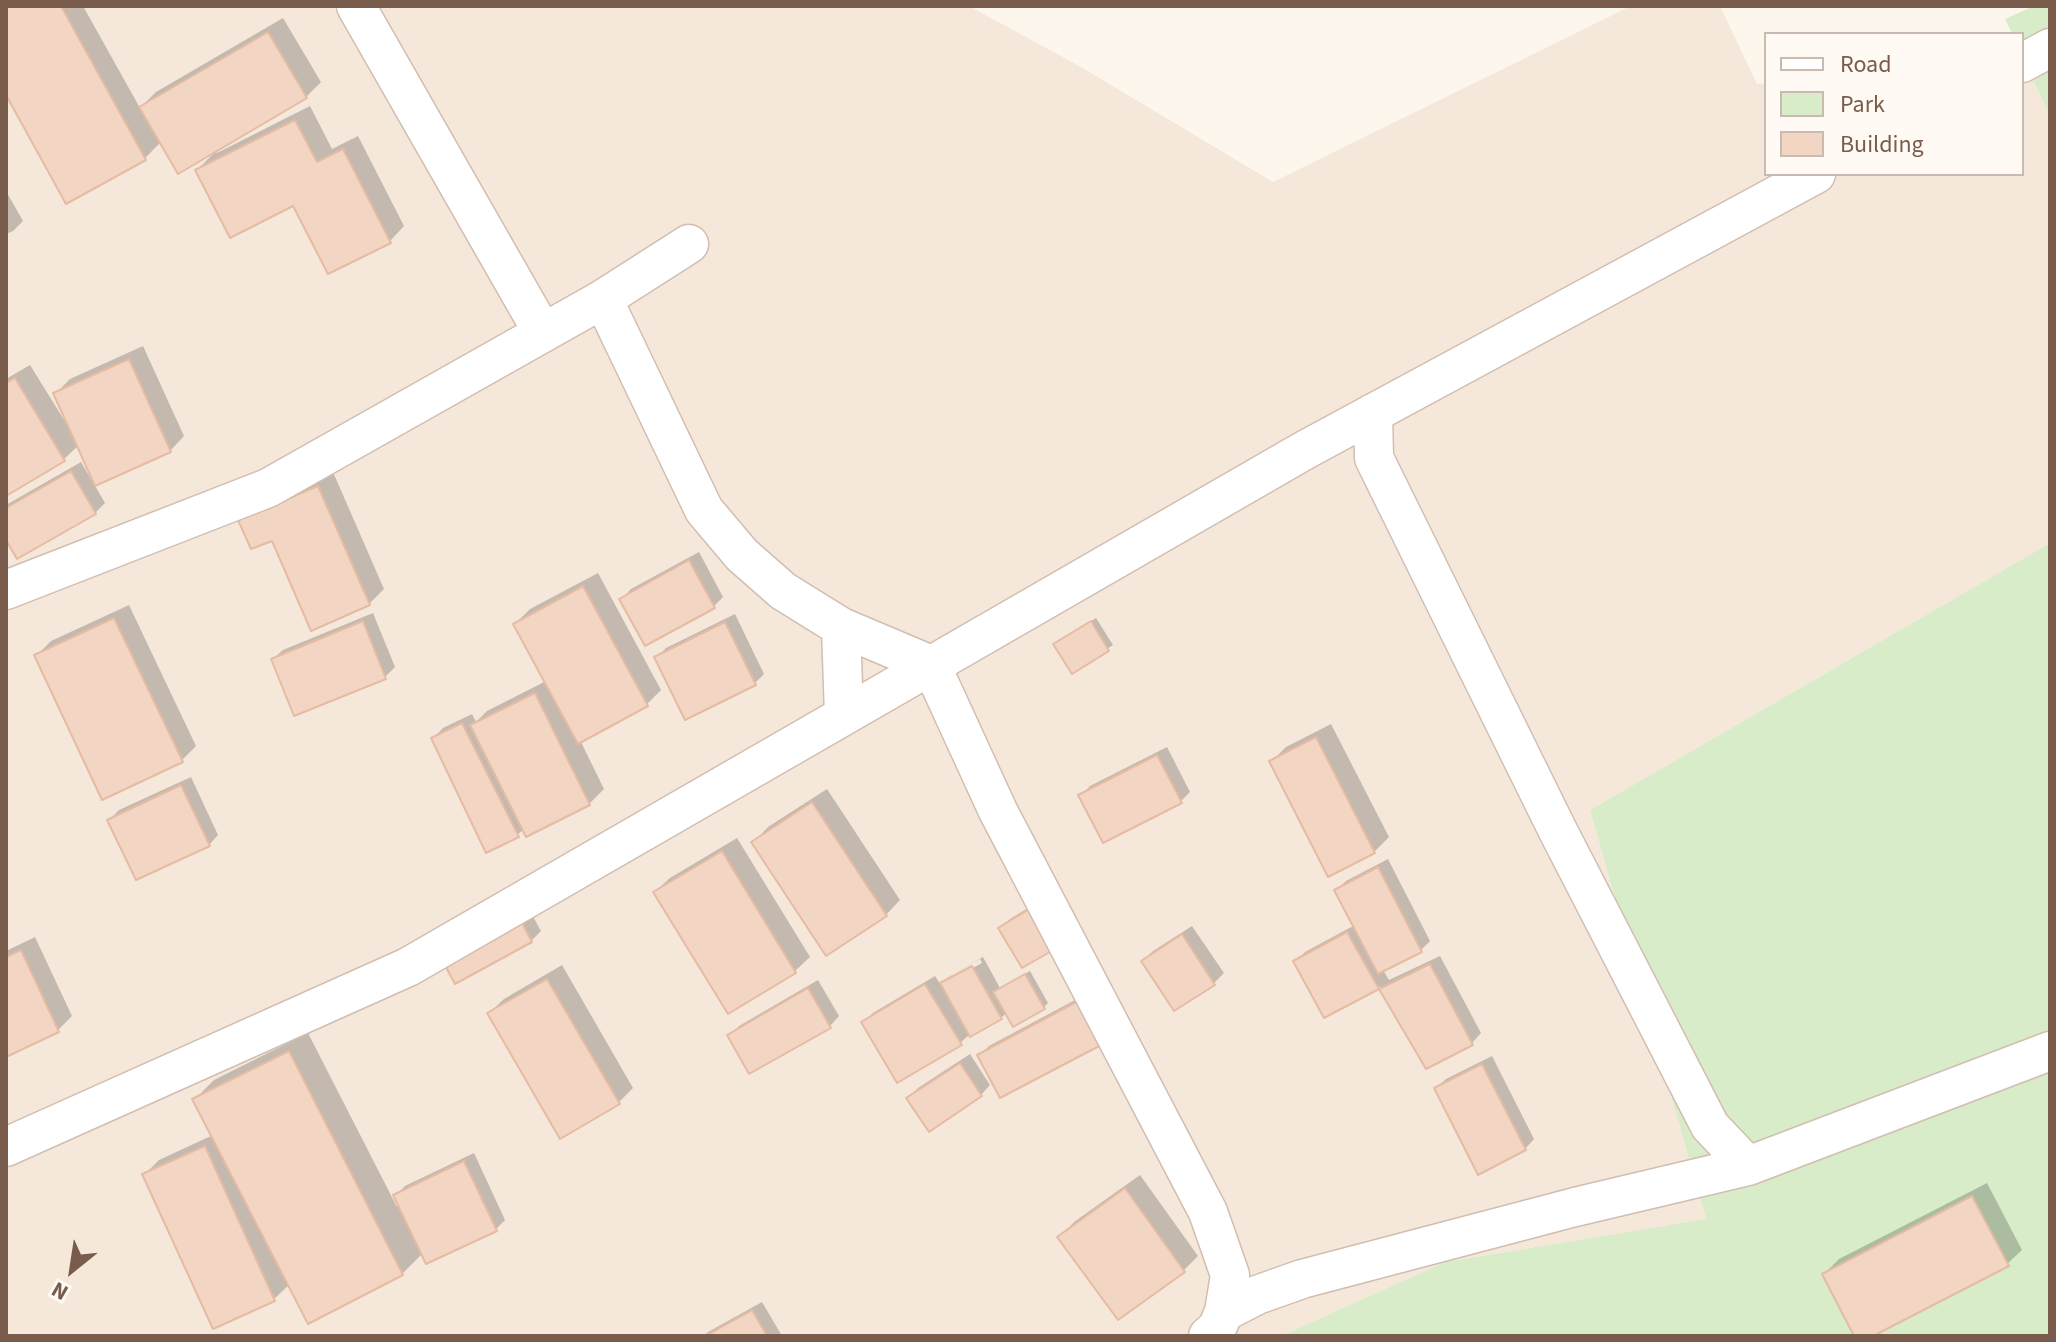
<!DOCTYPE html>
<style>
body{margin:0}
#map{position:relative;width:2056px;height:1342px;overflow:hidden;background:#fdf6ec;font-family:"Source Sans 3",sans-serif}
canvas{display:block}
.frame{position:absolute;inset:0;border:8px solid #7a5c4d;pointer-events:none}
.legend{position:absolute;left:1764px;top:32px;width:260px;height:144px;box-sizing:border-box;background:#fffaf3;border:2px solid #cabbb1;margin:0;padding:10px 14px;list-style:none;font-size:24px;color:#7a5c4d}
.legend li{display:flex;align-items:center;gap:16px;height:40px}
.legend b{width:40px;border:2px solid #cabbb1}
.north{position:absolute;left:32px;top:1230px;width:80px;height:80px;-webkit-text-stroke:6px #fffaf3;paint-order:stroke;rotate:210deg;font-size:22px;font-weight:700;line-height:32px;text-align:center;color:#7a5c4d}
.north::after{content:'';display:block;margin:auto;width:28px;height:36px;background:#7a5c4d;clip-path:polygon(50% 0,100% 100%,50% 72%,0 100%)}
</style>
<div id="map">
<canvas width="2056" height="1342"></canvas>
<div class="frame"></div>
<ul class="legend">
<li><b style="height:10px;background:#fff"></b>Road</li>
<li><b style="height:22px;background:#d8ecc9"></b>Park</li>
<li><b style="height:22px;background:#f3d5c3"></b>Building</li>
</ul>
<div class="north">N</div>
</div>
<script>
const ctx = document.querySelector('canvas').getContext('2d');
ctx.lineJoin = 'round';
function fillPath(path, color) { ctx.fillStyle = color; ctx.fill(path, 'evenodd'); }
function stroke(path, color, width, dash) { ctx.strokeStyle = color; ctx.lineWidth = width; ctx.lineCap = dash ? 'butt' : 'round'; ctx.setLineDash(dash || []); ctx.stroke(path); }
fillPath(new Path2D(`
 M6 6H969L1081 67 1273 182 1631 6H1720L1757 84 1766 83V174H2022V56L2050 116V543L1590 810 1706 1219 1445 1262 1281 1336H6Z`), '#f5e8da');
fillPath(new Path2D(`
 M2034 6H2050V116L2022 56V34H2012L2005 19Z
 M2050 543V1336H1281L1445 1262 1706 1219 1590 810Z`), '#d8ecc9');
fillPath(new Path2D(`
 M6 6H83L140 108 156 92 283 18 321 82 306 97 216 150 217 153 310 106 332 149 358 136 404 226 390 241 294 204 197 170 216 151 161 142 145 158 6 91Z
 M6 191 23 221 13 231 6 234Z
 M143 346 184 436 170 451 94 484 105 503 95 513 6 536V505L81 462 91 479 93 477 79 445 64 459 6 494V379L30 365 66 423 68 422 55 394 70 379Z
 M333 472 384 589 369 604 273 538 241 521Z
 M699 552 723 597 713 607 622 599 631 589Z
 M598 573 661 690 647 704 580 740 604 789 589 804 524 829 517 835 433 738 443 728 472 714 476 722 487 711 546 681 515 624 530 609Z
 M129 605 196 746 182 760 36 656 51 641Z
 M373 613 395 667 385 677 295 714 273 659 283 650Z
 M735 614 764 674 755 683 656 658 666 648Z
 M1096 618 1113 645 1072 671 1056 644Z
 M1331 724 1389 837 1374 852 1272 761 1286 747Z
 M1167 747 1190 792 1181 801 1081 796 1090 786Z
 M191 777 218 835 209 845 109 820 119 810Z
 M827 789 900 900 886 915 754 842 768 827Z
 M737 838 810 957 795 971 728 1011 655 892 670 878Z
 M1388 859 1430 941 1421 950 1383 970 1389 980 1440 956 1481 1033 1472 1043 1427 1066 1379 986 1325 1016 1295 962 1305 952 1355 925 1337 890 1346 881Z
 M1041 900 1054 948 1000 928 1010 919Z
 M530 911 541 931 531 941 456 981Z
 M1192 926 1224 973 1214 983 1175 1008 1143 961 1153 951Z
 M35 937 72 1016 58 1030 6 1054V951Z
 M983 957 1000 988 1030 971 1048 1003 1044 1007 1007 1012 1001 1018 970 1034 960 1043 863 1023 873 1013 935 976 941 985 951 975V980L982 963 980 959 951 975Z
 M562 965 633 1088 619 1102 489 1013 504 999Z
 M818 980 839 1016 830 1026 729 1036 739 1026Z
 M1090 992 1111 1033 979 1056 989 1046Z
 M308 1033 397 1207 400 1205 396 1195 405 1186 474 1153 505 1220 496 1229 423 1253 402 1274 290 1284 274 1299 145 1174 159 1160 213 1135 195 1099 214 1080Z
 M970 1054 990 1085 981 1095 908 1098 918 1088Z
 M1492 1056 1534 1139 1525 1149 1436 1088 1446 1079Z
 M1140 1175 1198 1256 1184 1270 1119 1318 1060 1237 1074 1222Z
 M1987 1183 2022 1250 2007 1264 1868 1336H1856L1824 1274 1839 1259Z
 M762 1302 782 1336H704L708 1332Z`), '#0003');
const building = new Path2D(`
 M6 6H61L146 160 66 204 6 95Z
 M268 32 307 98 178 174 139 107Z
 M295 120 317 162 343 149 391 243 328 274 293 206 230 238 195 170Z
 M129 359 171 452 95 486 53 393Z
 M15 378 65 461 6 496V383Z
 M71 471 96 514 17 559 6 540V508Z
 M318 486 370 605 311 631 272 541 251 549 238 520Z
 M689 560 715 608 645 646 619 599Z
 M583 586 648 706 578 744 513 624Z
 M114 618 183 762 102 800 34 655Z
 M363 621 386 679 294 716 271 659Z
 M1091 621 1109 651 1072 674 1053 644Z
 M725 622 756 685 685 720 654 657Z
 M535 693 590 805 526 837 470 725Z
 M462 723 519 837 486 853 431 738Z
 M1316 737 1375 853 1328 877 1269 761Z
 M1157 755 1182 803 1103 843 1078 795Z
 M181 785 210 846 136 880 107 820Z
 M812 802 887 916 826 956 751 842Z
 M722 851 796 973 728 1014 653 892Z
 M1378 867 1422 952 1378 974 1334 890Z
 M1031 908 1055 949 1022 968 998 928Z
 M520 919 532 942 455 984 442 960Z
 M1347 932 1379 989 1324 1018 1293 961Z
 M1182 934 1215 985 1174 1011 1141 961Z
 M21 950 59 1032 6 1057V957Z
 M1430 964 1473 1045 1426 1069 1379 989Z
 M972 966 1002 1019 970 1037 940 983Z
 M1025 974 1045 1009 1013 1027 993 992Z
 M547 979 620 1104 560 1139 487 1013Z
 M925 984 962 1045 897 1083 861 1022Z
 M808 988 831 1028 749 1074 727 1035Z
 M1080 1000 1103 1044 1000 1098 977 1055Z
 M289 1051 403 1275 308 1324 192 1099Z
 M960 1063 982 1096 929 1132 906 1098Z
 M1482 1064 1526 1150 1478 1175 1434 1088Z
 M205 1146 275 1301 213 1329 142 1174Z
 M464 1161 497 1231 426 1264 393 1195Z
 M1125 1188 1185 1272 1118 1320 1057 1237Z
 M1972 1196 2009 1266 1873 1336H1854L1822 1274Z
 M752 1310 767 1336H705Z`);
fillPath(building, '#f3d5c3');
stroke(building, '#e6bba3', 2);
const street = new Path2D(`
 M356 6 543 333
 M2022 63 2050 48
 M603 299 704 510 742 555 783 591 841 627
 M1373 413 1374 458 1558 831 1710 1126 1748 1166
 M6 590 268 488 603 299 689 244
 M844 715 841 627 931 665 998 811 1208 1212 1230 1275 1224 1312 1217 1328 1208 1336
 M6 1147 408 967 1305 450 1816 174
 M1224 1312 1257 1295 1302 1279 1575 1207 1748 1166 2050 1051`);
stroke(street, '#d1beb0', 41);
stroke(street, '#fff', 38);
</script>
